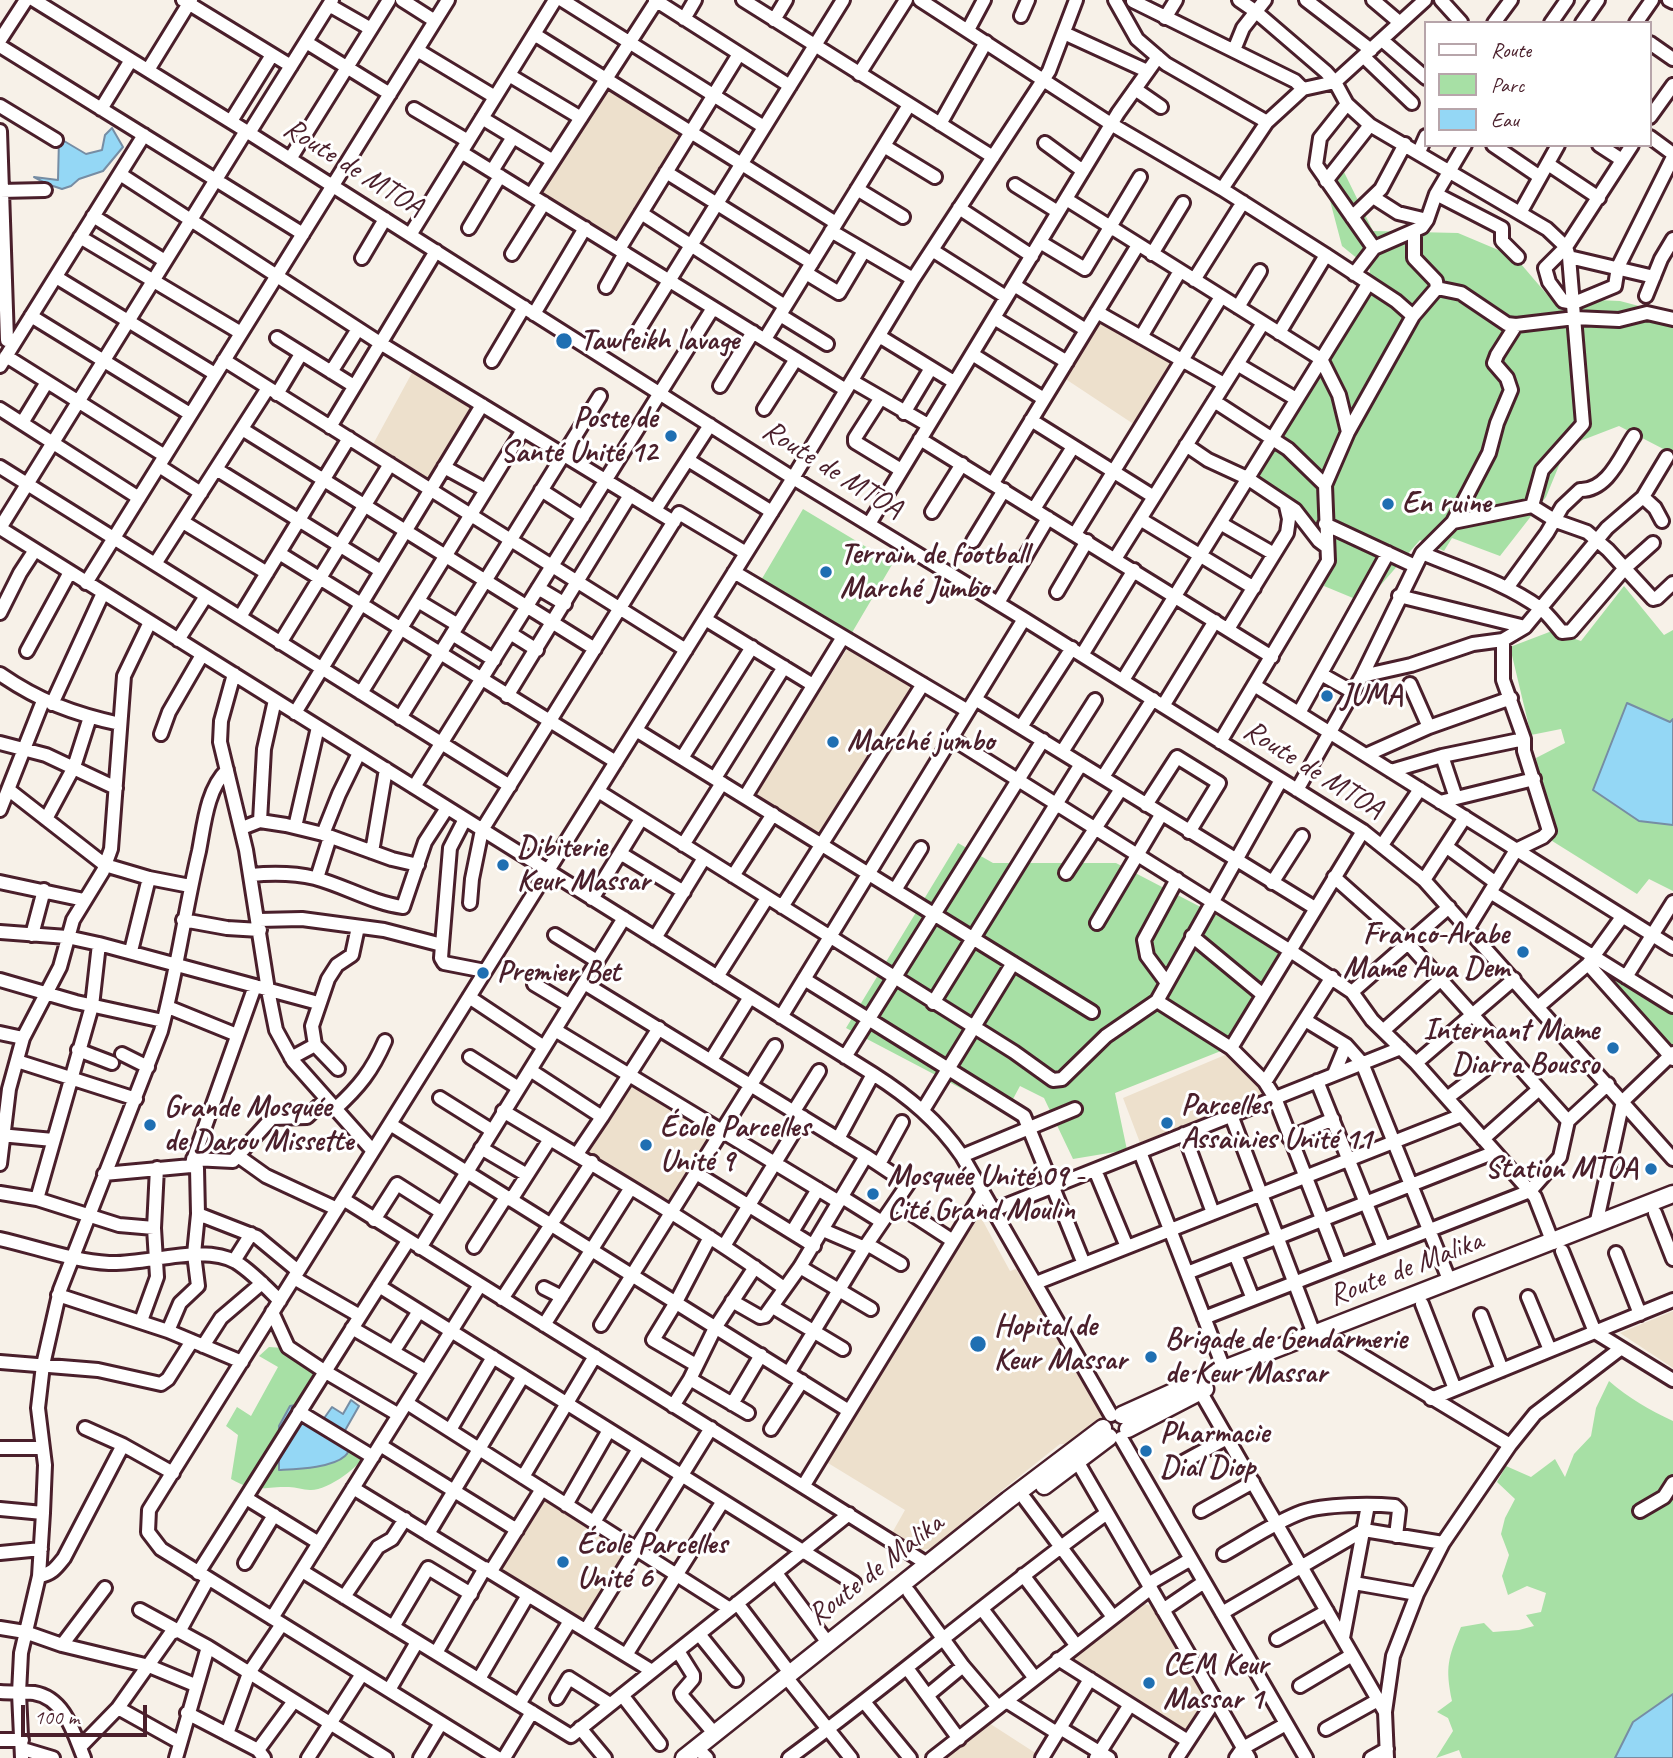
<!DOCTYPE html>
<meta charset="utf-8">
<style>
body{margin:0}
#map{position:relative;width:1673px;height:1758px;overflow:hidden;background:#f7f1e8;font-family:Caveat,sans-serif}
canvas{display:block}
.legend{position:absolute;left:1424px;top:21px;width:228px;height:126px;box-sizing:border-box;background:#fff;border:2px solid #b7a5aa;margin:0;padding:9px 12px;list-style:none;font-size:21px;color:#4a1f2b}
.legend li{display:flex;align-items:center;gap:14px;height:35px}
.legend b{width:35px;border:2px solid #b7a5aa}
.scale{position:absolute;left:21px;top:1705px;width:126px;height:32px;box-sizing:border-box;border:4px solid #4a1f2b;border-top:0;padding-left:9px;font-size:21px;line-height:24px;white-space:nowrap;color:#4a1f2b;-webkit-text-stroke:5px #fff;paint-order:stroke}
</style>
<div id="map">
<canvas width="1673" height="1758"></canvas>
<ul class="legend">
<li><b style="height:9px;background:#fff"></b>Route</li>
<li><b style="height:19px;background:#a7e0a5"></b>Parc</li>
<li><b style="height:19px;background:#94d7f5"></b>Eau</li>
</ul>
<div class="scale">100 m</div>
</div>
<script>
const ctx = document.querySelector('canvas').getContext('2d');
ctx.lineJoin = 'round';
function fillPath(path, color) { ctx.fillStyle = color; ctx.fill(path, 'evenodd'); }
function stroke(path, color, width, dash) { ctx.strokeStyle = color; ctx.lineWidth = width; ctx.lineCap = dash ? 'butt' : 'round'; ctx.setLineDash(dash || []); ctx.stroke(path); }
function label(font, color, halo, rows, align = 'center') {
  ctx.font = font + ' Caveat,sans-serif'; ctx.lineWidth = 6; ctx.setLineDash([]); ctx.textBaseline = 'middle'; ctx.strokeStyle = halo; ctx.fillStyle = color; for (const [text, x, y, turn = 0] of rows) {
    ctx.save(); ctx.translate(x, y); ctx.rotate((+turn || 0) * Math.PI / 180); ctx.textAlign = isNaN(turn) ? turn : align; if (halo) ctx.strokeText(text, 0, 0); ctx.fillText(text, 0, 0); ctx.restore();
  }
}
fillPath(new Path2D(`
 M605 86 683 136 617 244 539 195Z
 M1101 317 1175 361 1135 425 1064 378Z
 M413 371 471 407V417L431 485 371 448Z
 M849 646 913 688 818 836 754 795Z
 M1232 1052 1272 1095 1142 1148 1123 1098Z
 M624 1080 713 1135 667 1210 578 1155Z
 M978 1212 1010 1271 1016 1269 1102 1416 1073 1444H1060L975 1512 972 1524 942 1546 922 1550 892 1533 905 1510 823 1460Z
 M1673 1311V1368L1620 1333Z
 M542 1498 628 1551 584 1626 497 1573Z
 M1145 1604 1155 1607 1210 1704 1187 1738 1067 1663Z
 M989 1723 1037 1754 1035 1758H941Z`), '#ede0cc');
fillPath(new Path2D(`
 M1344 172 1373 231 1458 233 1515 257 1550 298 1620 301 1673 315V454L1619 426 1567 446 1546 497 1500 556 1452 538 1444 551 1420 540 1365 603 1324 586 1333 557 1304 509 1254 484 1367 301 1370 269 1342 246 1324 178Z
 M803 509 893 563 850 636 760 582Z
 M1624 586 1664 635 1673 630V891L1649 879 1637 894 1549 839 1536 758 1565 743 1561 729 1531 735 1510 647 1552 631 1581 641Z
 M958 843 993 863H1116L1289 953 1241 1043 1115 1093 1127 1150 1073 1159 1044 1098 1020 1086 1006 1112 846 1028Z
 M1604 965 1673 1008V1048L1670 1052 1598 971Z
 M269 1347 284 1348 326 1377 303 1412 320 1424 332 1407 343 1414 351 1400 359 1406 343 1435 367 1451C362 1466 327 1491 310 1490 303 1490 296 1487 289 1487 262 1486 257 1494 231 1479L238 1435 226 1426 237 1407 251 1416 278 1367 259 1356Z
 M1609 1381C1629 1398 1649 1410 1673 1421V1758H1462L1459 1750 1436 1758 1453 1731 1448 1718 1437 1712 1452 1701C1445 1667 1448 1658 1461 1627L1484 1623 1493 1632 1519 1630 1534 1626 1526 1615 1541 1612 1546 1593 1527 1586 1508 1595 1502 1576 1509 1555 1501 1534 1505 1518 1515 1499 1497 1482 1506 1466 1531 1477 1555 1459 1565 1477 1574 1454 1591 1436 1596 1408Z`), '#a7e0a5');
const water = new Path2D(`
 M112 128 123 147 103 171 79 179 71 186 62 189 47 184 34 177 58 180 59 138 86 154 102 150 105 135Z
 M1627 703 1670 722 1673 719V825L1639 821 1593 790Z
 M351 1400 359 1406 343 1434 349 1439C349 1445 350 1452 345 1456 332 1468 296 1469 279 1470V1426L290 1406 296 1405 320 1424 332 1407 343 1414Z
 M1673 1694V1758H1615L1633 1722Z`);
fillPath(water, '#94d7f5');
stroke(water, '#768da4', 2);
const minor = new Path2D(`
 M34 0 246 131 793 478 1024 619 1363 831 1424 880 1673 1159
 M183 0 291 66
 M402 0 435 21
 M562 0 764 127
 M655 0 790 86
 M743 0 993 157
 M920 0 1111 124 1222 189 1326 255 1396 301 1413 316
 M1115 0 1137 39 1166 64 1267 122
 M1239 0 1255 11 1326 72 1335 82 1347 104 1370 125 1547 229 1566 247 1569 257 1583 424 1542 470 1532 506
 M1306 0 1371 50
 M1373 0 1399 22
 M1441 0 1461 22
 M1669 0 1673 2
 M1133 1 1295 81 1303 89
 M329 5 371 29
 M1021 16 1028 0
 M1165 18 1176 0
 M684 19 695 0
 M774 20 786 0
 M1494 23 1511 0
 M1551 23 1567 0
 M1582 23 1598 0
 M1636 23 1652 0
 M968 30 984 0
 M1064 33 1147 71
 M534 34 836 223
 M0 40 26 0
 M1382 40 1426 78
 M306 42 390 94
 M1650 43 1673 59
 M0 46 303 234
 M417 50 495 97
 M1234 50 1243 28 1265 0
 M1364 57 1412 103
 M148 70 191 0
 M859 74 906 0
 M509 75 581 118
 M1135 89 1161 107
 M1347 104 1320 138 1316 165 1374 248
 M0 106 56 140
 M101 109 131 60
 M414 109 468 141
 M1650 117 1673 85
 M482 118 553 161
 M231 121 272 55
 M940 124 986 42
 M0 131 7 340
 M249 133 332 0
 M1650 137 1673 154
 M1045 143 1083 171
 M1493 145 1540 177
 M1599 145 1622 160
 M1632 145 1566 247 1545 268 1549 282 1563 301 1574 303 1615 286 1618 267 1673 157
 M884 146 935 177
 M461 152 846 390
 M1419 152 1426 136
 M290 159 389 0
 M1548 164 1599 198
 M492 171 513 137
 M666 172 812 263
 M120 174 380 343 674 522
 M1326 181 1370 125
 M1015 185 1058 212
 M857 189 903 217
 M1222 189 1267 122 1303 89 1335 82 1425 0
 M0 191 45 190
 M1436 194 1502 228V241L1518 257
 M531 195 657 0
 M1373 197 1398 213 1427 220
 M1066 199 1321 359 1339 395 1348 432
 M959 208 1032 256
 M641 213 785 306
 M1520 213 1558 145
 M93 216 165 261
 M1352 217 1381 189 1405 144
 M469 228 500 176
 M831 231 913 279
 M410 235 555 0
 M80 237 241 333
 M1040 242 1085 269 1140 177
 M619 249 739 54
 M932 250 1006 297
 M512 254 544 203
 M1152 254 1183 203
 M1569 257 1654 277
 M362 258 385 219
 M806 273 839 293 864 251
 M1354 274 1374 248 1422 227 1427 220 1436 194 1465 145
 M56 277 215 374
 M1194 280 1243 202
 M1014 285 1086 330
 M606 287 625 253
 M1437 288 1461 293 1507 324 1516 325 1575 318 1619 320 1647 313 1673 319
 M1646 296 1661 259 1673 239
 M1238 307 1260 271
 M1097 312 1224 384
 M534 314 585 228
 M780 315 827 344
 M31 316 190 414
 M994 318 1067 362
 M638 331 843 0
 M1279 333 1326 255
 M879 336 954 382
 M1141 337 1180 271
 M277 338 354 386
 M765 339 909 105
 M972 354 1044 399
 M6 356 165 456
 M224 360 686 650
 M492 361 524 307
 M1237 364 1296 399
 M0 366 144 135
 M331 372 358 329
 M852 381 928 425
 M720 386 753 332
 M277 394 301 354
 M880 399 855 438V442L901 470
 M1214 401 1288 449 1325 485
 M0 409 139 498
 M764 409 796 359
 M904 413 931 368
 M1031 420 1154 497
 M22 423 47 382
 M330 427 436 251
 M242 429 595 649
 M920 439 1272 657
 M1186 445 1208 460 1247 478 1295 510 1319 541 1327 547
 M688 460 772 512
 M159 466 201 493
 M0 467 510 786
 M444 467 486 490
 M216 469 381 571
 M993 483 1138 245
 M541 490 583 517
 M1643 497 1655 508 1662 521
 M1034 509 1073 447
 M655 510 710 425
 M932 512 962 464
 M1140 519 1254 588
 M183 522 267 573
 M1453 522 1489 453 1497 423 1511 390 1507 378 1494 363 1497 355 1516 325
 M1220 523 1274 554
 M869 524 1118 113 1158 57
 M1325 524 1415 566
 M0 528 873 1074C909 1097 938 1121 962 1156L1111 1415
 M0 528 246 131
 M1075 534 1221 297
 M973 541 1004 490
 M279 553 616 762
 M1422 553C1462 570 1504 582 1540 608 1548 614 1555 624 1562 632L1571 631 1625 568 1653 543
 M1115 559 1263 323
 M155 564 268 388
 M734 572 968 711
 M86 583 448 0
 M538 588 565 604
 M1507 588 1547 533 1562 507 1580 490C1608 491 1621 455 1634 436
 M1057 592 1087 541
 M1399 596 1525 627
 M418 601 458 625
 M998 603 1048 518
 M0 613 20 573 35 550
 M240 617 349 438
 M705 619 813 685
 M1228 629 1287 533 1289 519 1286 506
 M510 633 537 650
 M452 634 494 660
 M178 640 206 596
 M280 643 390 464
 M27 651 70 572
 M1082 655 1134 570
 M0 674C39 701 74 714 120 724
 M234 674 221 721 220 742 246 850 268 990 276 1030 293 1061 373 1151
 M1321 674 1353 692
 M1362 676 1411 665 1473 644 1503 640 1525 627 1607 528 1643 497 1667 457
 M1123 680 1368 284
 M1410 684 1429 727
 M1254 685 1673 948
 M361 693 523 430
 M507 696 630 495
 M975 699 1315 908
 M52 704 103 593
 M1163 706 1215 621
 M295 713 482 405
 M1299 713 1388 553
 M400 718 600 396
 M1021 727 1072 648
 M636 730 1092 1012
 M161 734 169 712 202 655
 M951 738 1289 950 1352 992 1372 1020 1416 1063 1535 1197 1553 1243
 M1220 742 1328 561 1325 485 1348 432 1390 357 1413 316 1437 288 1436 281 1414 258V231
 M0 743 46 755 116 788
 M1062 752 1095 700
 M1366 755 1429 727 1511 698
 M1442 756 1456 798
 M682 758 752 647
 M1391 771 1442 756 1524 739
 M1103 777 1153 699
 M715 778 784 667
 M414 787 713 308
 M9 790 105 865 149 878 190 886
 M1297 790 1362 676 1422 553 1453 522 1532 506 1556 521 1587 532 1608 550 1653 599 1657 598 1673 583
 M598 791 1014 1052 1053 1080 1062 1079 1106 1036 1157 1001
 M745 797 843 637
 M1440 802 1534 779
 M1146 805 1177 757 1219 783 1189 832
 M0 810 43 701
 M46 819 74 767 90 717
 M260 821 264 749 275 700
 M295 827 318 727
 M242 828 260 821 286 825 323 834 392 859 418 865
 M323 834 339 794 359 753
 M683 845 722 783
 M1382 845 1420 789
 M1447 847 1496 883
 M372 852 386 769
 M620 853 684 892
 M1066 873 1121 789
 M251 875C273 873 294 873 315 878 345 886 372 903 403 907L425 842 447 808
 M733 876 773 814
 M1334 877 1407 942 1568 1121
 M317 878 330 837
 M1424 880 1465 817
 M0 882 84 900
 M1272 883 1302 836
 M895 890 921 848
 M1490 892 1673 1006
 M592 899 641 819
 M470 903 472 879 482 830 679 513 746 553
 M782 907 923 684
 M183 920 227 928 260 930
 M259 920 302 919 384 930 442 945 441 958 444 963 485 971
 M1097 923 1161 815
 M1468 928 1516 850 1543 837 1549 831 1524 751V739L1503 680V640
 M0 932 67 937 99 944 318 1003
 M32 935 44 890
 M555 935 597 961
 M1192 936 1262 994
 M655 938 704 858
 M442 945 450 848 465 819
 M131 951 149 878
 M1588 964 1673 1059
 M717 977 767 898
 M1332 977 1265 1082 1275 1098 1340 1265
 M1626 977 1673 902
 M804 979 1024 1116 1084 1264
 M0 980 76 1002 163 1021
 M584 983 866 1156 908 1184 867 1244 789 1372
 M1167 983 1147 956 1144 940 1177 879
 M534 984 569 1005
 M1352 992 1449 907
 M469 997 544 1047
 M933 1003 1081 764
 M1539 1006 1588 964 1622 917
 M168 1007 237 1035
 M781 1017 1024 619
 M1305 1020 1346 1045 1362 1063 1450 1282
 M555 1030 839 1202
 M1384 1030 1440 980
 M0 1033 23 1038
 M1231 1048 1363 831
 M78 1050 112 1063
 M122 1054 148 1067
 M470 1057 517 1087
 M845 1057 1043 740
 M291 1058 315 1045
 M711 1060 750 997
 M17 1061 136 1099
 M1416 1063 1514 979
 M338 1069 315 1045 312 1026 328 979 337 965 352 955 358 927
 M530 1070 602 1117 577 1154
 M1334 1074 1346 1045
 M1317 1081 1384 1248
 M1265 1082 1231 1048 1157 1001 1281 780
 M440 1098 491 1130
 M1447 1098 1484 1070
 M335 1109C359 1087 372 1071 385 1041
 M923 1110 1013 963
 M503 1111C598 1168 694 1223 784 1288
 M794 1111 819 1071
 M1231 1115 1314 1334
 M602 1117 659 1028
 M390 1124 849 1411
 M1184 1134 1213 1213
 M0 1135 53 1140
 M1289 1138 1333 1119
 M838 1139 873 1074
 M1483 1139 1539 1089
 M481 1148 527 1175
 M1140 1152 1224 1369
 M238 1156 266 1176 337 1209
 M962 1156 1075 1109
 M193 1159 233 1161 272 1118 307 1117 325 1100
 M0 1164 9 1089 23 1038 60 967 73 920 103 871 111 849 124 676 150 622
 M879 1164 902 1122
 M191 1166 255 986
 M1095 1170 1127 1247
 M696 1173 814 1246
 M104 1174 191 1166 197 1168 198 1214 194 1254 198 1286 180 1303 168 1331
 M0 1193 37 1199 119 1225 154 1228
 M842 1197 882 1222
 M37 1199 92 1006 99 944
 M343 1199 929 1565
 M511 1200 550 1139
 M895 1203 953 1241
 M994 1210 1401 1048
 M1655 1213 1673 1259
 M198 1214 257 1237 298 1271
 M374 1220 397 1184 441 1212
 M1596 1225 1623 1101 1673 1053
 M823 1230 865 1248
 M792 1232 818 1189
 M0 1239C36 1247 73 1261 109 1263 146 1265 203 1243 236 1262 252 1272 266 1287 280 1301
 M867 1244 901 1264
 M724 1246 803 1117
 M474 1247 506 1197
 M420 1248 624 918
 M1562 1251 1595 1332 1673 1380
 M1616 1253 1640 1314
 M1235 1254 1253 1299
 M234 1261 251 1234
 M800 1267 871 1309
 M1187 1273 1495 1152
 M294 1278 360 1316
 M1036 1283 1462 1115
 M379 1286 854 1583
 M544 1288 562 1297
 M58 1295 168 1331 242 1362
 M1528 1297 1550 1350
 M502 1299 592 1162
 M732 1301 760 1317 765 1316 800 1267 866 1156
 M1422 1304 1455 1389
 M773 1307 843 1349
 M272 1312 288 1347 324 1371 399 1415
 M1481 1315 1502 1370
 M1204 1318 1530 1191 1560 1157 1568 1121 1608 1084
 M141 1321 157 1277 154 1228 157 1168
 M544 1325 630 1189
 M601 1325 775 1046
 M352 1328 426 1371
 M1333 1338 1510 1445
 M203 1346 221 1318 262 1283
 M393 1352 419 1311
 M0 1362 98 1370 161 1384 168 1379 192 1341
 M696 1365 653 1340 675 1304 710 1237
 M690 1379 748 1413
 M1200 1391 1385 1712
 M1431 1399 1673 1300
 M407 1403 730 1609
 M732 1404 761 1355
 M673 1406 690 1379 715 1328 755 1267
 M299 1412 373 1457
 M85 1428 123 1445 173 1473
 M771 1429 802 1381
 M450 1430 493 1357
 M1121 1438 1306 1758
 M380 1445 517 1530
 M0 1448H42
 M1077 1461 1249 1758
 M1174 1467 1227 1438
 M523 1477 595 1356
 M804 1485 983 1192
 M353 1488 652 1671
 M246 1498 319 1543
 M1025 1499 1113 1617
 M566 1505 609 1430
 M0 1509 43 1513
 M1201 1511 1253 1482
 M1640 1511 1664 1497 1673 1483
 M594 1522 639 1449
 M428 1534 523 1376
 M0 1553 41 1549
 M1224 1554C1249 1540 1275 1522 1302 1512 1324 1504 1372 1504 1395 1506L1399 1510 1396 1536
 M245 1563 274 1515
 M302 1571 571 1736 849 1514
 M491 1571 542 1489
 M198 1573C269 1462 337 1351 408 1241
 M776 1573 828 1643
 M1023 1575 1076 1645
 M39 1576C52 1574 56 1568 64 1558L123 1445
 M1354 1583 1417 1594
 M1148 1584 1191 1559
 M909 1592 963 1666 998 1707
 M344 1597 378 1547 392 1539 405 1519
 M737 1603 790 1673
 M982 1609 1034 1677
 M140 1610 208 1647 386 1758
 M1163 1610 1204 1582
 M1222 1613 1364 1530 1443 1543
 M272 1618 480 1285
 M393 1627 428 1568 471 1594
 M0 1628 25 1632 62 1645 149 1666 195 1685
 M586 1630 711 1428
 M699 1634 736 1680
 M1343 1638 1368 1505
 M1277 1639 1327 1611
 M62 1645 105 1588
 M678 1651 693 1675V1679L681 1693 682 1696 714 1733
 M436 1653 485 1568
 M626 1655 723 1501
 M1058 1659 1188 1741
 M907 1668 959 1739
 M479 1679 528 1595
 M791 1683 851 1758
 M1300 1686 1352 1655
 M389 1690 417 1642
 M0 1692C11 1693 23 1692 34 1693 65 1698 74 1734 84 1758
 M622 1695 660 1744
 M928 1695 963 1666
 M557 1698 569 1678 610 1704
 M1006 1701 1057 1733
 M865 1703 910 1758
 M519 1704 570 1621
 M118 1708 179 1742
 M187 1713 258 1750 264 1758
 M580 1728 605 1758
 M1060 1728 1109 1758
 M1326 1729 1378 1700
 M227 1734 249 1673 282 1624
 M0 1740H22
 M80 1747 118 1708 171 1633 180 1630 208 1579
 M23 1749 53 1758
 M258 1750 294 1701
 M703 1754 707 1758
 M22 1758 19 1693 21 1653 39 1576 43 1513 45 1465 38 1408 43 1365 60 1290 161 1031C177 972 185 910 199 851 204 825 207 789 227 770
 M176 1758 208 1647
 M308 1758 362 1674
 M420 1758 441 1723
 M498 1758 161 1549 148 1532 149 1510 793 478 913 279 1049 71 1076 0
 M504 1758 532 1712
 M789 1758C897 1679 998 1591 1107 1513
 M933 1758 1151 1588
 M1042 1758 1090 1679
 M1096 1758 1129 1706
 M1177 1758 1215 1700
 M1236 1758 1243 1748 1286 1724
 M1371 1758 1387 1749
 M1387 1758 1385 1712 1393 1656 1417 1594 1443 1543 1510 1445 1535 1414 1620 1349`);
const major = new Path2D(`
 M1122 1415 1224 1369 1673 1194
 M1128 1429 1205 1389
 M1044 1486 1109 1437
 M684 1758 1008 1500 1103 1428`);
stroke(minor, '#4a1f2b', 18);
stroke(major, '#4a1f2b', 21);
stroke(minor, '#fff', 12);
stroke(major, '#fff', 16);
for (const [x, y, r, color] of [
 [564,341,9,"#1f6fb2"],
 [671,436,7,"#1f6fb2"],
 [1388,504,7,"#1f6fb2"],
 [826,572,7,"#1f6fb2"],
 [1327,696,7,"#1f6fb2"],
 [833,742,7,"#1f6fb2"],
 [503,865,7,"#1f6fb2"],
 [1523,952,7,"#1f6fb2"],
 [483,973,7,"#1f6fb2"],
 [1613,1048,7,"#1f6fb2"],
 [1167,1123,7,"#1f6fb2"],
 [150,1125,7,"#1f6fb2"],
 [646,1145,7,"#1f6fb2"],
 [1651,1169,7,"#1f6fb2"],
 [873,1194,7,"#1f6fb2"],
 [978,1344,9,"#1f6fb2"],
 [1151,1357,7,"#1f6fb2"],
 [1146,1451,7,"#1f6fb2"],
 [563,1562,7,"#1f6fb2"],
 [1149,1683,7,"#1f6fb2"]
]) { const dot = new Path2D(); dot.arc(x, y, r, 0, 2 * Math.PI); ctx.fillStyle = color; ctx.fill(dot); stroke(dot, '#fff', 2.5); }
label('30px', '#4a1f2b', '#fff', [
 ["Route de MTOA",353,168,32],
 ["Route de MTOA",832,470,32],
 ["Route de MTOA",1313,770,32],
 ["Route de Malika",1406,1269,-21],
 ["Route de Malika",876,1570,-38]
]);
label('bold 30px', '#4a1f2b', '#fff', [
 ["Tawfeikh lavage",580,341],
 ["Poste de",657,419,"right"],
 ["Santé Unité 12",657,453,"right"],
 ["En ruine",1402,504],
 ["Terrain de football",840,555],
 ["Marché Jumbo",840,589],
 ["JUMA",1341,696],
 ["Marché jumbo",847,742],
 ["Dibiterie",517,848],
 ["Keur Massar",517,882],
 ["Franco-Arabe",1509,935,"right"],
 ["Mame Awa Dem",1509,969,"right"],
 ["Premier Bet",497,973],
 ["Internant Mame",1599,1031,"right"],
 ["Diarra Bousso",1599,1065,"right"],
 ["Parcelles",1181,1106],
 ["Assainies Unité 11",1181,1140],
 ["Grande Mosquée",164,1108],
 ["de Darou Missette",164,1142],
 ["École Parcelles",660,1128],
 ["Unité 9",660,1162],
 ["Station MTOA",1637,1169,"right"],
 ["Mosquée Unité 09 -",887,1177],
 ["Cité Grand Moulin",887,1211],
 ["Hopital de",994,1327],
 ["Keur Massar",994,1361],
 ["Brigade de Gendarmerie",1165,1340],
 ["de Keur Massar",1165,1374],
 ["Pharmacie",1160,1434],
 ["Dial Diop",1160,1468],
 ["École Parcelles",577,1545],
 ["Unité 6",577,1579],
 ["CEM Keur",1163,1666],
 ["Massar 1",1163,1700]
], 'left');
</script>
